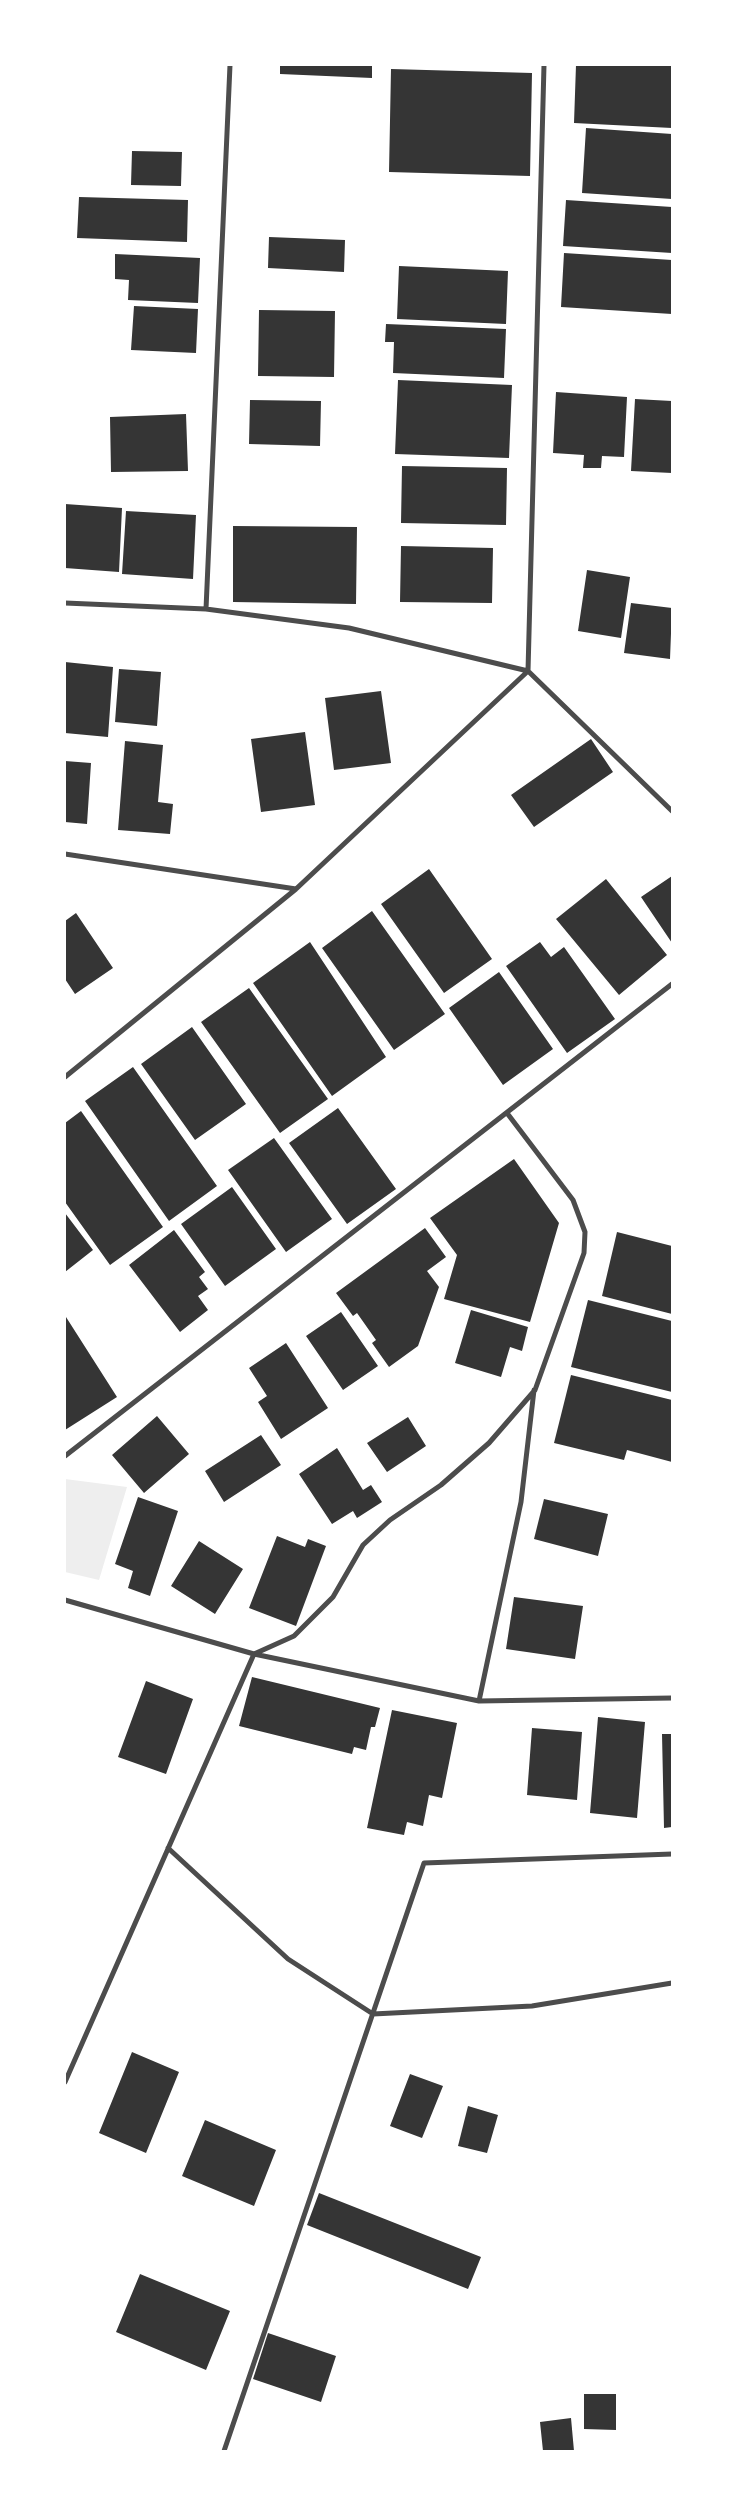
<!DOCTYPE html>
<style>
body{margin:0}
#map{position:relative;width:737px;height:2516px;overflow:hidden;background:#fff;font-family:Spectral,serif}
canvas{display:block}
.frame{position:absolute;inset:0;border:66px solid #fff;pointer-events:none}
</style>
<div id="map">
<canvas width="737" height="2516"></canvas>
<div class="frame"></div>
</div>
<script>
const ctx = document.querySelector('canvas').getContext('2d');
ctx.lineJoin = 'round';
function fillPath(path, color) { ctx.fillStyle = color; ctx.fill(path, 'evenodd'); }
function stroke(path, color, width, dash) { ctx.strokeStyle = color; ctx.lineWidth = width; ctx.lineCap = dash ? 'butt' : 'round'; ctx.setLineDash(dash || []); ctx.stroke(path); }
fillPath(new Path2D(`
 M65 1479 127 1487 99 1580 65 1572Z`), '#eee');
fillPath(new Path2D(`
 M280 65H372V78L280 74Z
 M576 65H672V128L574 123Z
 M391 69 532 73 530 176 389 172Z
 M586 128 672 134V199L582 193Z
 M132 151 182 152 181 186 131 185Z
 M79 197 188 200 187 242 77 238Z
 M566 200 672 207V253L563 246Z
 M269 237 345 240 344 272 268 268Z
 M564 253 672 260V314L561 307Z
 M115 254 200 258 198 303 128 300 129 280 115 279Z
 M399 266 508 271 506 324 397 319Z
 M134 306 198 309 196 353 131 350Z
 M259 310 335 311 334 377 258 376Z
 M386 324 506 329 504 378 393 373 394 342H385Z
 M398 380 512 385 509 458 395 454Z
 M556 392 627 397 624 457 602 456 601 468H583L584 455 553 453Z
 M635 399 672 401V473L631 471Z
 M250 400 321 401 320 446 249 444Z
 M186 414 188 471 111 472 110 417Z
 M402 466 507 468 506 525 401 523Z
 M65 504 122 508 119 572 65 568Z
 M126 511 196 515 193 579 122 574Z
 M233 526 357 527 356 604 233 602Z
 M401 546 493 548 492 603 400 602Z
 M587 570 630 577 621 638 578 631Z
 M631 603 672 608 670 659 624 653Z
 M65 662 113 667 108 737 65 733Z
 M119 669 161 672 157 726 115 722Z
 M381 691 391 763 334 770 325 698Z
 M305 732 315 805 261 812 251 739Z
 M591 739 613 772 534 827 511 795Z
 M125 741 163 745 158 802 173 804 170 834 118 830Z
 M65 761 91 763 87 824 65 822Z
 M429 869 492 959 444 993 381 904Z
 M672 876V943L641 897Z
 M606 879 667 955 619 995 556 919Z
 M372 911 445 1014 394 1050 322 948Z
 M76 913 113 968 75 994 65 979V921Z
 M310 942 386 1057 332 1096 253 983Z
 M540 942 551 957 564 947 615 1019 567 1053 506 966Z
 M499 972 553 1049 503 1085 449 1008Z
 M249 988 328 1099 280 1133 201 1022Z
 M192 1027 246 1104 195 1140 141 1064Z
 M133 1067 217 1186 169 1221 85 1101Z
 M338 1108 396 1189 347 1224 289 1143Z
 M81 1111 163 1227 110 1265 65 1202V1123Z
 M274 1138 332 1219 286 1252 228 1170Z
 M514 1159 559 1223 530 1322 444 1299 457 1255 430 1218Z
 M232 1187 276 1249 225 1286 181 1224Z
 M65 1213 93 1250 65 1272Z
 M425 1228 446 1257 427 1271 439 1287 418 1346 389 1367 372 1343 376 1340 357 1313 353 1316 336 1293Z
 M174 1230 205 1272 199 1277 208 1289 198 1296 208 1310 180 1332 129 1265Z
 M617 1232 672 1246V1314L602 1296Z
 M588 1300 672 1321V1392L571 1367Z
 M471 1310 528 1327 522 1351 510 1347 501 1377 455 1363Z
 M341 1312 378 1366 343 1390 306 1336Z
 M66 1317 117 1397 65 1430V1318Z
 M286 1343 328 1408 281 1439 258 1402 267 1396 249 1368Z
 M571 1375 672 1400V1462L627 1450 624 1460 554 1443Z
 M157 1416 189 1454 144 1493 112 1455Z
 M408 1417 426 1446 387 1472 367 1443Z
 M261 1435 281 1465 224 1502 205 1471Z
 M337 1448 363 1490 371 1485 382 1502 357 1518 353 1511 332 1524 299 1474Z
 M138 1497 178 1511 150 1596 128 1588 133 1571 115 1564Z
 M544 1499 608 1514 598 1556 534 1539Z
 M277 1536 305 1547 308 1539 326 1546 296 1626 249 1608Z
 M199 1541 243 1569 215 1614 171 1586Z
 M514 1597 583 1606 575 1659 506 1649Z
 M252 1677 380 1708 375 1727H371L366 1750 354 1747 352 1754 239 1726Z
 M146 1681 193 1699 166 1774 118 1757Z
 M392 1710 457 1723 442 1798 429 1795 423 1826 407 1822 404 1835 367 1828Z
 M598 1717 645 1722 637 1818 590 1813Z
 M532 1728 582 1732 577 1800 527 1795Z
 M662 1734H672V1827L664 1828Z
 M132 2052 179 2072 146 2153 99 2133Z
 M410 2074 443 2086 422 2138 390 2126Z
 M468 2106 498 2115 487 2153 458 2146Z
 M205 2120 276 2150 254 2206 182 2176Z
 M319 2193 481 2257 468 2289 307 2225Z
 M140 2274 230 2311 206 2370 116 2332Z
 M268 2333 336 2356 321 2402 253 2379Z
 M584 2394H616V2430L584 2429Z
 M571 2418 574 2451H543L540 2422Z`), '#353535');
stroke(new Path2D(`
 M65 603 206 609 349 628 528 671 544 65
 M206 609 230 65
 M65 854 296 889
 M65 1077 296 889 528 671 672 811
 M65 1456 672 984
 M65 1600 254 1654 479 1701 672 1698
 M479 1701 521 1502 534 1390
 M168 1848 288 1959 373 2014 532 2006 672 1983
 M65 2082 254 1654 294 1636 333 1597 363 1545 390 1520 441 1485 489 1443 535 1390 584 1253 585 1232 573 1200 507 1113
 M224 2451 424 1863 672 1854`), '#4c4c4c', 5);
</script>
